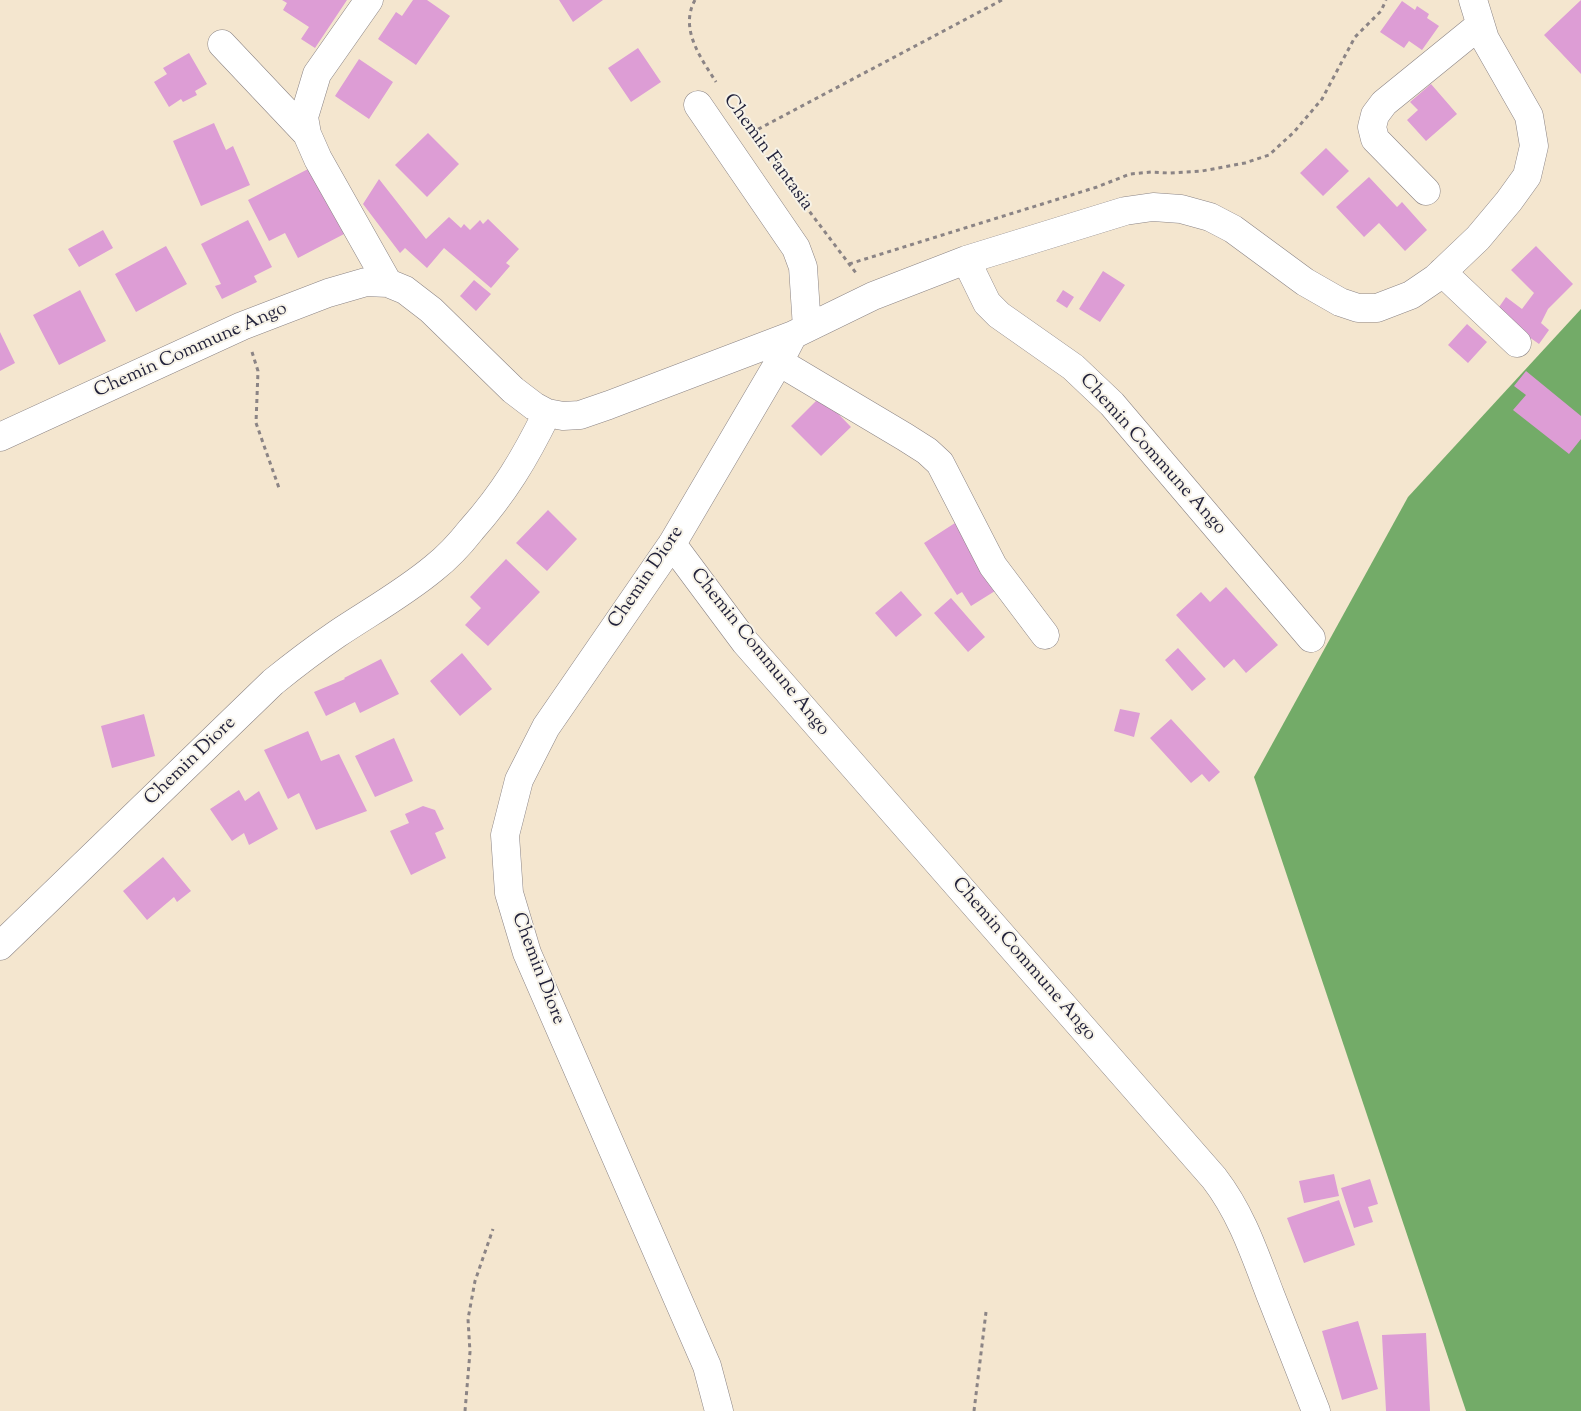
<!DOCTYPE html>
<style>
body{margin:0}
canvas{display:block;background:#f4e6cf}
</style>
<canvas width="1581" height="1411"></canvas>
<script>
const ctx = document.querySelector('canvas').getContext('2d');
ctx.lineJoin = 'round';
function fillPath(path, color) { ctx.fillStyle = color; ctx.fill(path, 'evenodd'); }
function stroke(path, color, width, dash) { ctx.strokeStyle = color; ctx.lineWidth = width; ctx.lineCap = dash ? 'butt' : 'round'; ctx.setLineDash(dash || []); ctx.stroke(path); }
function label(font, color, halo, rows, align = 'center') {
  ctx.font = font + ' "Sorts Mill Goudy",serif'; ctx.lineWidth = 4; ctx.setLineDash([]); ctx.textBaseline = 'middle'; ctx.strokeStyle = halo; ctx.fillStyle = color; for (const [text, x, y, turn = 0] of rows) {
    ctx.save(); ctx.translate(x, y); ctx.rotate((+turn || 0) * Math.PI / 180); ctx.textAlign = isNaN(turn) ? turn : align; if (halo) ctx.strokeText(text, 0, 0); ctx.fillText(text, 0, 0); ctx.restore();
  }
}
fillPath(new Path2D(`
 M1581 309V1411H1466L1254 777 1408 497Z`), '#73ab68');
fillPath(new Path2D(`
 M282 0H347L315 48 301 39 309 27 283 10 287 3Z
 M413 0H427L450 16 416 65 378 39 396 12 402 16Z
 M559 0H603L573 22Z
 M1581 0V74L1544 35Z
 M1402 1 1415 10 1417 6 1429 14 1427 18 1439 26 1422 50 1409 41 1404 48 1380 32Z
 M638 48 661 82 631 102 608 68Z
 M189 53 207 84 195 91 197 95 183 102 181 99 169 107 154 82 167 74 163 68Z
 M359 59 393 82 369 119 335 96Z
 M1431 84 1457 114 1426 141 1407 120 1418 110 1410 102Z
 M214 123 226 150 233 146 250 185 201 206 173 141Z
 M428 133 459 164 427 197 395 165Z
 M1326 148 1349 171 1323 196 1300 173Z
 M312 167 346 233 298 258 285 233 269 241 248 200Z
 M1369 177 1397 207 1402 202 1427 230 1405 251 1379 223 1364 237 1336 207Z
 M379 179 426 239 449 217 461 228 464 224 470 230 480 220 483 224 488 219 519 249 506 263 510 266 491 288 444 248 427 268 405 248 400 253 363 204Z
 M248 220 272 267 254 276 257 282 222 299 215 286 221 284 201 244Z
 M103 230 113 248 79 267 68 249Z
 M166 246 187 284 136 312 115 274Z
 M1536 246 1573 284 1548 309 1541 323 1549 330 1539 344 1495 313 1506 297 1522 309 1534 293 1511 270Z
 M1103 271 1125 285 1100 322 1079 309Z
 M474 280 491 294 476 311 460 296Z
 M80 290 106 341 59 365 33 315Z
 M1063 290 1074 297 1067 308 1056 301Z
 M1467 324 1487 342 1468 363 1448 345Z
 M0 332 15 363 0 371Z
 M1526 371 1581 416V439L1569 454 1513 410 1526 395 1514 386Z
 M821 396 851 427 821 456 791 426Z
 M548 510 577 539 547 571 516 543Z
 M955 523 988 574 995 591 971 606 962 592 957 595 924 543Z
 M506 559 540 592 488 646 465 625 481 608 470 597Z
 M1226 587 1278 645 1246 673 1234 659 1224 668 1176 615 1201 592 1210 602Z
 M901 591 922 615 896 637 875 613Z
 M951 598 985 637 968 652 934 613Z
 M1178 648 1206 679 1192 691 1165 660Z
 M462 653 492 689 460 716 430 681Z
 M381 659 399 694 360 713 355 702 326 716 314 692 345 679 344 678Z
 M1120 709 1140 713 1134 737 1114 731Z
 M144 714 155 756 112 768 101 726Z
 M1171 719 1220 772 1209 782 1202 774 1191 783 1150 738Z
 M308 731 321 761 339 754 367 811 316 830 299 793 288 799 264 750Z
 M394 738 413 781 375 797 355 756Z
 M239 790 245 801 259 791 278 829 249 845 244 833 232 841 210 809Z
 M423 806 435 810 444 829 435 833 446 858 411 875 390 831 409 823 405 814Z
 M163 857 191 891 177 902 174 897 147 920 123 891Z
 M1334 1174 1339 1196 1304 1203 1299 1181Z
 M1370 1179 1378 1204 1368 1207 1373 1222 1354 1228 1341 1188Z
 M1339 1200 1355 1245 1304 1263 1287 1218Z
 M1358 1321 1378 1389 1342 1400 1322 1331Z
 M1426 1333 1430 1411H1386L1382 1335Z`), '#dd9dd5');
const minor = new Path2D(`
 M369 0 317 74 304 117 307 134 318 159 388 283
 M222 44 307 134
 M698 105 796 248 803 267 807 328
 M1426 191 1375 139 1372 127 1375 115 1384 103 1480 25
 M966 260 987 303 999 315 1073 367 1112 404 1311 638
 M1442 272 1517 343
 M779 362 905 437 927 451 940 463 993 566 1045 635
 M0 437 242 326 328 293 366 282 388 283 405 290 431 310 513 390 534 406 547 413 563 416 580 415 609 405 793 335 873 296 966 260 1125 211 1153 207 1181 209 1210 217 1233 229 1305 282 1340 302 1358 308H1377L1411 295 1436 278 1478 238 1509 201 1527 176 1534 146 1529 116 1485 39 1473 0
 M672 544 745 642 1214 1178C1241 1213 1254 1252 1270 1294 1285 1333 1301 1372 1316 1411
 M0 946 273 682C294 665 315 649 337 634 370 612 404 593 434 568 448 557 460 544 471 530 504 493 525 458 547 413
 M719 1411 707 1366 527 953 509 893 505 835 519 780 546 727 672 544 779 362 793 335`);
stroke(minor, '#8b8485', 29);
stroke(new Path2D(`
 M695 0C679 29 701 58 716 82
 M751 133 1002 0
 M800 199 856 273
 M849 264 1097 187 1130 174 1151 172 1169 173 1202 171 1245 163 1269 155 1294 132 1322 99 1355 37 1381 11 1386 0
 M252 352 258 371 256 423 279 488
 M465 1411 470 1352 468 1319 475 1281 493 1229
 M974 1411 986 1312`), '#8b8485', 3, [4, 4]);
stroke(minor, '#fff', 28);
label('19px', '#22223b', '#f7f3e8', [
 ["Chemin Fantasia",767,153,54],
 ["Chemin Commune Ango",191,351,-24],
 ["Chemin Commune Ango",1152,455,48],
 ["Chemin Diore",647,578,-56],
 ["Chemin Commune Ango",759,653,51],
 ["Chemin Diore",191,762,-44],
 ["Chemin Commune Ango",1023,960,49],
 ["Chemin Diore",537,969,69]
]);
</script>
